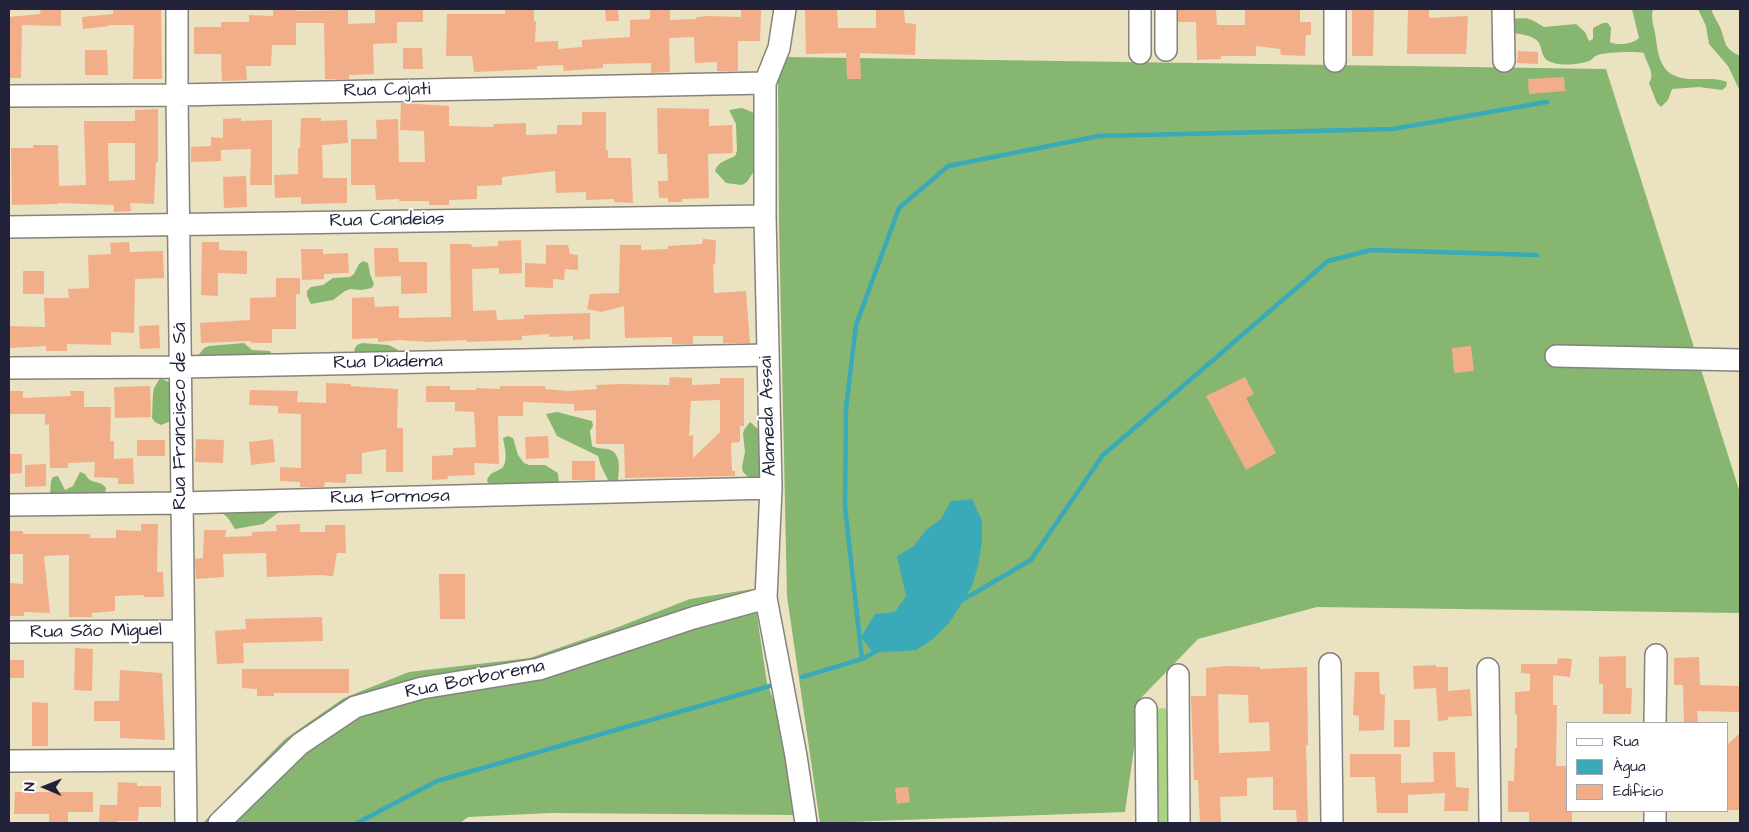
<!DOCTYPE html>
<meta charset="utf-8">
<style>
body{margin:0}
#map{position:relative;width:1749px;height:832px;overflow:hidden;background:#ebe2c2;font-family:"Architects Daughter",sans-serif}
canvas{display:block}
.frame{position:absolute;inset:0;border:10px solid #22223b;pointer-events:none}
.legend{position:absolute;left:1566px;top:722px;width:162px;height:90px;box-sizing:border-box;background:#fff;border:1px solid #a7a7b1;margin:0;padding:6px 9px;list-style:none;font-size:15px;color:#22223b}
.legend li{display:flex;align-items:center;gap:10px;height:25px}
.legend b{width:25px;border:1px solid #a7a7b1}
.north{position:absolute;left:20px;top:762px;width:50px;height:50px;-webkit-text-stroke:4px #fff;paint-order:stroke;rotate:271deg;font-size:14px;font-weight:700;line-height:20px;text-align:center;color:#22223b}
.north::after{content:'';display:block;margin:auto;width:18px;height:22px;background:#22223b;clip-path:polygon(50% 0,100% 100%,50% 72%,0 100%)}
</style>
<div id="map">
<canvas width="1749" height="832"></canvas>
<div class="frame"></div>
<ul class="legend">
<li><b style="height:6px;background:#fff"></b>Rua</li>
<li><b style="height:14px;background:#3aaab8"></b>Água</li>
<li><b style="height:14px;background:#f1ae88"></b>Edifício</li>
</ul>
<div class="north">N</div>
</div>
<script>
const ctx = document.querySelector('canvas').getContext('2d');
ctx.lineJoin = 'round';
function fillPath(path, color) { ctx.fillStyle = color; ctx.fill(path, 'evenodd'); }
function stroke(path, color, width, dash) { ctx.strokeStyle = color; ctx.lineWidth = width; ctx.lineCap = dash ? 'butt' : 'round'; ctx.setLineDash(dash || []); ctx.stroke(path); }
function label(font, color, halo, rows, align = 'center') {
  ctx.font = font + ' "Architects Daughter",sans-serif'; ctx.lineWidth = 4; ctx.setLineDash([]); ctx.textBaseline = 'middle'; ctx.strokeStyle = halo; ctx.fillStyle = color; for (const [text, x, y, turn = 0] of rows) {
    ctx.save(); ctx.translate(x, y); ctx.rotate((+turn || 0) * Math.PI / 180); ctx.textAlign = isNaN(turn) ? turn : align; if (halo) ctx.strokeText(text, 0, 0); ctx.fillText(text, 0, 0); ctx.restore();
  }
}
fillPath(new Path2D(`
 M1163 708 1170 710 1173 823H1153L1156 709Z`), '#a9d582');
fillPath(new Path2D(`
 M1632 9H1653C1650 20 1655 28 1656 39 1659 67 1667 80 1697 79 1708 79 1717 78 1727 82L1726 87 1722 90 1699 87 1672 89 1668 100 1661 107 1657 103 1649 83C1656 73 1646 63 1644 53 1636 51 1605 52 1598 55 1594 56 1592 60 1589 61 1579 65 1560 66 1551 62 1541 59 1543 50 1539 43 1534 35 1520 34 1511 33L1509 19C1528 18 1527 16 1544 27L1576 24 1585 32 1589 41 1593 39V28L1603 23H1608L1611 28 1610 42C1617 46 1634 44 1639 38Z
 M1698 9H1711C1713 15 1717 21 1720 27 1726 41 1722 48 1740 56V91L1728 66 1709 44 1706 26Z
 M786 57 1606 69 1740 493V613L1317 607 1198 639 1141 698 1125 812 820 823 787 596 779 224 778 76Z
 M742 108 752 112 756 116 757 166 747 182 742 185 726 183 715 171C718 161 726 161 735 156L737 151 736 124 729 110Z
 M363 261 368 263 370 274 374 284 372 288 361 290 350 289 345 291 333 300 311 304 307 296V291L311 287 323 285 333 278 350 277 354 274 359 264Z
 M244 343 252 350 270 351 272 355 197 357 204 348 209 346Z
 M362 343 389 345 398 350V355L358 356 354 350 357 345Z
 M160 378 175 385 171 421 161 425 155 422 152 418 153 393 154 388Z
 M557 412 592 421 593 426 590 431 592 446C597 449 602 448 607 449 622 452 619 469 618 480L613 482 608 480 601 466 598 456 557 436 546 414Z
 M750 422 759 430C761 444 772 480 751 480L743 472 742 467 745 452 743 434 744 430Z
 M508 436 513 438 518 455 524 463 529 465H545L558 473 559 485H490L487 481C490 468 503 474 505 462 507 454 504 445 503 438Z
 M80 472 85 474C89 482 94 481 102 484L106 488 105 494 50 496 51 481 53 477 58 476 65 490 73 486Z
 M219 510H284L279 512 263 524 235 529 228 518Z
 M753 589 767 683 785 732 797 815 550 813 468 817 460 823H203L285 739 344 698 409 672 530 658 613 629 690 599Z`), '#86b670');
fillPath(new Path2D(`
 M972 499 982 521V541L978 566 972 586 960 606 949 623 933 639 916 650 873 653 861 637 875 614 895 612 906 596 897 556 914 546 925 531 941 519 951 501Z`), '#3aaab8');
stroke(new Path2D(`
 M959 602 1031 560 1103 455 1328 261 1371 250 1537 255
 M862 659 845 507 846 408 856 325 899 208 948 166 1099 136 1393 129 1547 102
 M802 677 862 659 877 651
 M357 823 437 781 777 684`), '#3aaab8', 4.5);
fillPath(new Path2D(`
 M41 9H61V26L22 25 21 78H9V17L40 14Z
 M113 9H161L162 79H133L134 25H109V26L83 29 82 17 113 14Z
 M273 9H296V11L348 10V24L375 23V9L423 10V22H397V43L373 44 374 74 349 75V79H325L324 23H296V45H272L271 66H246L247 80 222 81 221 54H194V27H221V22H249V15L273 16Z
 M505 9H534V21H536L535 42 558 41V49L582 47V40L630 37V20L650 19V9H670V20L696 19V17L709 16 741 17V9H761L760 41H738V71H717V62L695 63 694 37 669 38 670 72 651 73V63L603 64V68L564 71 563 65 537 66V69L474 72 472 56H446L447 14H505Z
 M605 9H618L619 21H606Z
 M805 9H837L838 28H876V9H904L905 23 916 24 915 55 860 53 861 79H847L846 53 806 54Z
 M1216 9 1217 25H1245V9H1300V22H1311V35H1306L1305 56 1281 55 1280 49 1256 46V56H1221V59L1197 60 1196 22H1178V10Z
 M1352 9H1374L1373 56H1352Z
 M1408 9H1429V18L1468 16 1466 54H1407Z
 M403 48H422L423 69H403Z
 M85 50H107L108 75H85Z
 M1518 51 1538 52V64L1517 63Z
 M1564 77 1565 91 1529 94 1528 79Z
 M401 103 449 106V126L494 127 493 124 526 123V135L557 134V125H582V112H606V150H608V158H631L633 203 614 202V199L586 200V192L556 193 555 171 502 177V185L477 186V199L449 200V205H429V201H399V199L376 200 375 185H351V139H377L376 120 398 119 399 162H425L424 131 400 130Z
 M657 108 709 109V126L732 125 733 153 708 154 709 198 682 199V202H668V198H659L658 181H668L667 154H658Z
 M158 109V162H156L154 204 130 203 131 211 114 212V205L58 203V204L12 205 11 148H33V145H58L59 186 86 185 84 121H135V110ZM108 143H135V180L109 181Z
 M241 118V121L272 120V185H250L251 149 221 150V161L191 162V147L211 146V137L223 138V119Z
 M301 118H321V121L347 120 348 143 322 145 323 178H347V203L301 204V197L275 198 274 175 298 174V148H300Z
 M246 176 247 207 224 208 223 177Z
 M703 239 716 240 715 264H713L714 293 746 291 750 343H723V336H693V344H672V337L625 338 624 306 601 312 587 309 590 294 619 293 620 245H641V250L668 249V246L702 244Z
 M521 240 522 273 499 274V268L472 269 473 311 496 310 497 320 524 319V315L590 313V339L573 340V336L549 337V334L522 336V340L467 342V340L427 342 400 340 378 342V338L352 339V298L374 297 375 307 399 306V318L451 317 450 244H471L472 247 498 246V241Z
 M129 242 130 252 163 251 164 278 135 279 134 333 111 332V345L67 344V351H46V346L9 348V326L45 327 44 298H69L68 289 89 288 88 255 111 254 110 243Z
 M202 242H219V250L247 251V274L218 273V296L201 295Z
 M546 245H568L570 254 578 255V270L565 269 564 280 553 279V288L525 287V263L546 264Z
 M374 248H398L399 262H427V293L401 294V276L375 277Z
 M301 249H323V254L348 253 349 273 324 274V279L302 280Z
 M23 271H44V294H23Z
 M276 278H300V294H296V329H272V343H251V341L201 343 200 323 250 320V298L276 297Z
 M159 325 160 348 140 349 139 326Z
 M1471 346 1474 371 1454 373 1452 348Z
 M670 377 692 378V385L720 384V378H744V426H740V442L731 443 732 471H735V476L625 478 624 444H596V410L574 411V404L523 402V416H498L499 464 474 463 475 475 447 476 448 479 432 480V456L453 455V448L476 447 474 412 455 411V402H426V386H450V390H476V388L500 389V386H545V389L568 391 597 389 596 385 619 384 669 385ZM720 400V432L693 458V435L689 436 691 401Z
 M1245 377 1254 394 1246 398 1276 453 1246 470 1206 396Z
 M326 383 351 384 350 386 398 389 397 428H403V472H386V449L362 453V474H346V483L325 482 324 487H300V482L280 481V467L301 468V414L278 413V406L249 405 250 390 298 391 297 402 326 403Z
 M150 386 151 417 115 418 114 387Z
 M9 391H23V398L71 396 70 391H84V407H111L110 441H114V459L133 458 134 484H118V478L94 477 95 462 68 463V468H50L49 424 45 425V414H9Z
 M548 436 549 458 526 459 525 437Z
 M196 439 224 440 223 463 195 462Z
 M273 439 275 462 251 465 249 442Z
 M137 440H165V456H137Z
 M9 454H22V473L9 474Z
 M572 461H595V480H572Z
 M46 464V486L25 487V465Z
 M141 524H158L157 572H163L164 597H144V595L115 596V611L92 613V617H69V555L44 556 50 613 24 612V616H9V583L23 584V554H9V531H23V534H90V538H116V530L141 531Z
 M300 524V532H325V525H345L346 553H337L333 576 319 575 267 577 266 553 223 554 224 577 196 579 195 559 203 558 204 530H226L225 537 252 536V532L277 531 276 525Z
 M439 574H465V619H440Z
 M322 617 323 641 243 643 244 663 217 664 215 631 246 629 245 619Z
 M75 648 93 649 92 691 74 690Z
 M1626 656V688H1632L1631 714H1603V684H1599V657Z
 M1699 657 1700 685 1740 686V712L1697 711 1698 723H1684L1683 685H1674V658Z
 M1558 658 1572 659 1570 677 1553 675V705H1557L1556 766H1568V811H1572V823H1529V812H1508V781H1514L1515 748H1517V714H1515V692L1530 691V674L1521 673V664H1557Z
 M9 660H24V678H9Z
 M1436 665V667H1448V691L1470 689 1472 716 1448 717V720L1438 721 1436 688 1414 689 1413 666Z
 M1227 666 1260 667V669L1307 667 1308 745H1306L1308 823H1297L1296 810H1273V777L1247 778V796L1220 797 1221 823H1200L1198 780H1194L1191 696H1206V668ZM1218 694 1248 695 1249 723 1269 722 1270 751 1219 753Z
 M242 669H349V693H274V696H257V689L242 688Z
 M120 670 162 673 165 740 120 738V721H94V701H119Z
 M1355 672H1379L1380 694 1385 695 1384 730 1359 731V716L1353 715Z
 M32 702 48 703V746H32Z
 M1394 720H1410V747H1394Z
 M1740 733V810H1728V744Z
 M1433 752H1455L1456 787 1469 788 1468 811H1444L1445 793 1408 795V813H1377L1375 777H1350V754H1401V783L1434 782Z
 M118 782 137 783V786H161V807H139L138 821H117V823H99L100 805H117Z
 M908 787 910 802 897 804 895 788Z
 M15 792H93V812H68V823H49V814H14Z`), '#f1ae88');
const minor = new Path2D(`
 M177 9V95L186 823
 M785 9 779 48 765 83V216L771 488 766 598 796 756 806 823
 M1140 9V53
 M1166 9V50
 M1335 9V61
 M1503 9 1504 61
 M9 96 177 95 765 83
 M9 227 765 216
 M1556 356 1740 360
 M9 368 181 367 767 355
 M9 505 181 503 771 488
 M9 632 183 631
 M1330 664 1332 823
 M1488 669 1490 823
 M1178 675 1179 823
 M1146 709 1147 823
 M1655 723 1656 655
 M9 761 185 760
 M219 823 300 744 355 707 422 688 539 669 693 618 766 598
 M1655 823V811`);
stroke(minor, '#86827e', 24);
stroke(minor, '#fff', 21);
label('19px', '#22223b', '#fff', [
 ["Rua Cajati",387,91,-1],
 ["Rua Candeias",387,221,-1],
 ["Rua Diadema",388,363,-1],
 ["Rua Francisco de Sá",181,416,-90],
 ["Alameda Assai",769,416,-92],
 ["Rua Formosa",390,498,-1],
 ["Rua São Miguel",96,632,-1],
 ["Rua Borborema",475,680,-11]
]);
</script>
